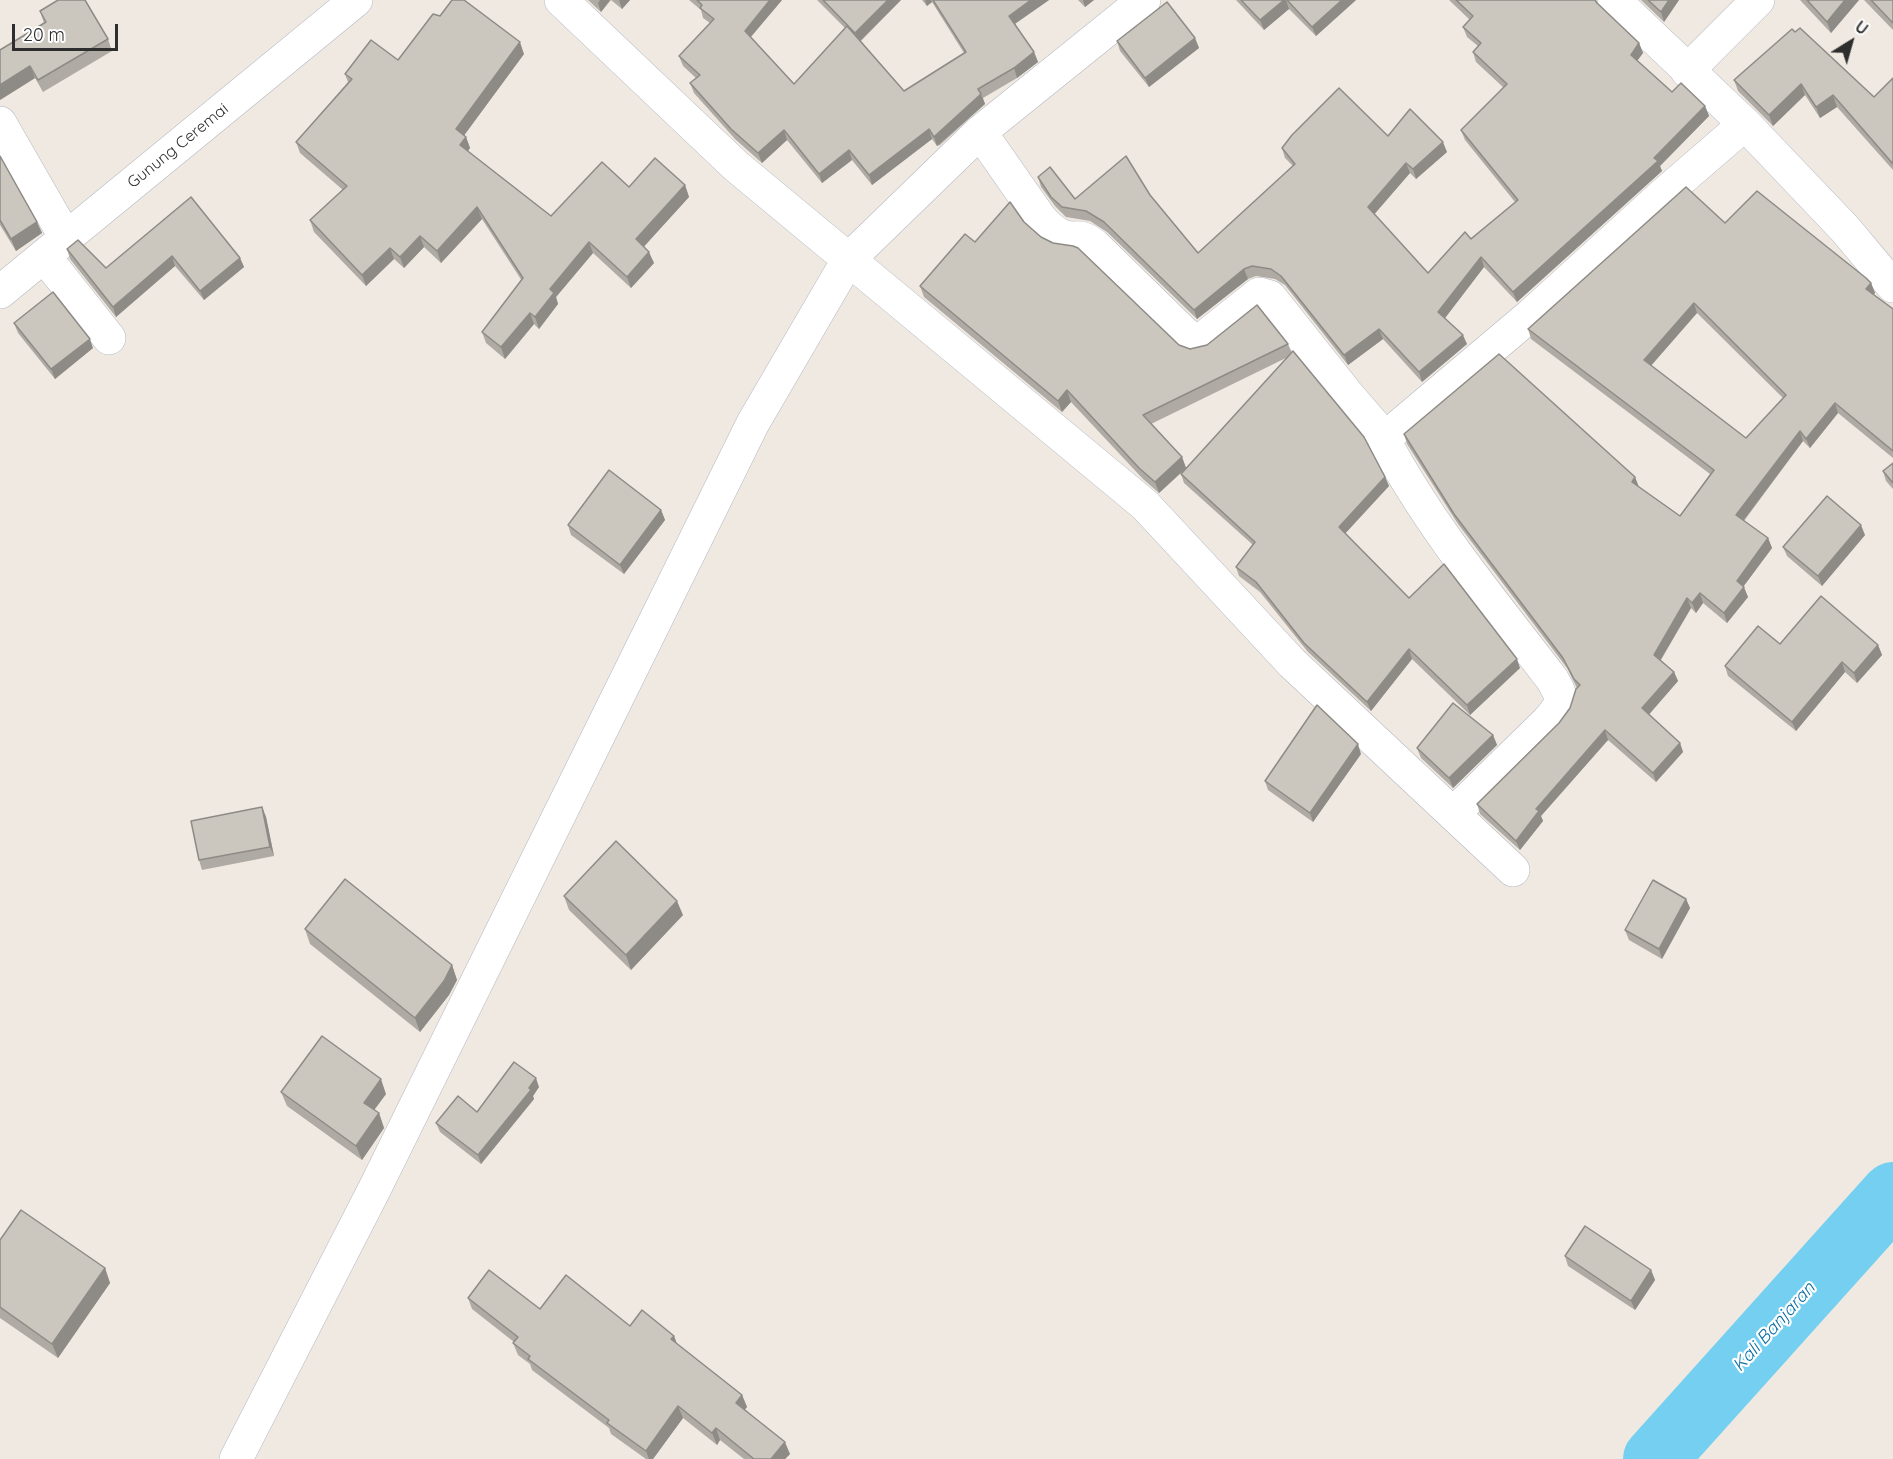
<!DOCTYPE html>
<style>
body{margin:0}
#map{position:relative;width:1893px;height:1459px;overflow:hidden;background:#efe9e1;font-family:Quicksand,sans-serif}
canvas{display:block}
.north{position:absolute;left:1821px;top:12px;width:60px;height:60px;-webkit-text-stroke:4px #fff;paint-order:stroke;rotate:37deg;font-size:16px;font-weight:700;line-height:24px;text-align:center;color:#2e2e2e}
.north::after{content:'';display:block;margin:auto;width:21px;height:27px;background:#2e2e2e;clip-path:polygon(50% 0,100% 100%,50% 72%,0 100%)}
.scale{position:absolute;left:12px;top:24px;width:106px;height:27px;box-sizing:border-box;border:3px solid #2e2e2e;border-top:0;padding-left:8px;font-size:18px;line-height:21px;white-space:nowrap;color:#2e2e2e;-webkit-text-stroke:4px #fff;paint-order:stroke}
</style>
<div id="map">
<canvas width="1893" height="1459"></canvas>
<div class="north">U</div>
<div class="scale">20 m</div>
</div>
<script>
const ctx = document.querySelector('canvas').getContext('2d');
ctx.lineJoin = 'round';
function stroke(path, color, width, dash) { ctx.strokeStyle = color; ctx.lineWidth = width; ctx.lineCap = dash ? 'butt' : 'round'; ctx.setLineDash(dash || []); ctx.stroke(path); }
function fillPath(path, color) { ctx.fillStyle = color; ctx.fill(path, 'evenodd'); }
function label(font, color, halo, rows, align = 'center') {
  ctx.font = font + ' Quicksand,sans-serif'; ctx.lineWidth = 4.5; ctx.setLineDash([]); ctx.textBaseline = 'middle'; ctx.strokeStyle = halo; ctx.fillStyle = color; for (const [text, x, y, turn = 0] of rows) {
    ctx.save(); ctx.translate(x, y); ctx.rotate((+turn || 0) * Math.PI / 180); ctx.textAlign = isNaN(turn) ? turn : align; if (halo) ctx.strokeText(text, 0, 0); ctx.fillText(text, 0, 0); ctx.restore();
  }
}
stroke(new Path2D(`
 M1655 1459 1893 1194`), '#75cff0', 64);
const minor = new Path2D(`
 M561 0 736 166 1145 505 1292 663 1513 870
 M1614 0 1745 124 1845 229 1893 286
 M1687 71 1758 0
 M0 123 66 238
 M980 132 1040 218C1046 225 1053 232 1062 236 1076 241 1079 233 1094 245L1183 332 1194 341H1200L1259 294 1270 297 1347 394 1385 438
 M44 256 109 338
 M0 292 356 0
 M1453 814 1548 721C1564 702 1564 700 1552 679 1493 602 1431 528 1385 442V438L1532 314 1664 194 1745 124
 M236 1459 374 1190 753 423 848 260 980 132 1144 0`);
stroke(minor, '#b4b7c1', 34);
stroke(minor, '#fff', 33);
fillPath(new Path2D(`
 M588 0H630L622 9 611 0 601 12Z
 M689 0H782L751 37 794 84 845 28 817 0H901L861 41 904 91 964 53 932 2 927 6 922 0H1049L1015 24 1034 52 1038 62 1017 78 983 98 985 104 940 145 937 146 932 139 872 185 852 160 822 183 787 140 762 163 735 139 694 93 690 83 696 78 683 66 679 56 710 23 703 18 701 10Z
 M1078 0H1094L1085 7Z
 M1236 0H1356L1316 36 1289 9 1264 30Z
 M1449 0H1596L1597 3 1639 43 1643 53 1637 61 1672 92 1705 106 1709 116 1660 166 1662 171 1517 302 1484 267 1445 318 1467 344 1422 382 1383 339 1348 365 1285 285 1275 279 1256 276 1248 279 1197 319 1107 232 1090 221 1066 217 1055 206 1041 187 1038 177 1075 199 1150 195 1198 253 1293 166 1285 158 1282 148 1388 136 1447 152 1416 179 1410 173 1374 214 1428 273 1515 202 1465 140 1461 130 1504 88 1476 62 1473 52 1478 46 1467 37 1463 27 1470 20Z
 M1641 0H1679L1664 22Z
 M1800 0H1859L1831 33Z
 M1864 0H1893V30Z
 M40 11 108 39 112 51 43 92 35 78 0 100 44 23Z
 M1792 29 1874 97 1893 79V170L1837 107 1820 118 1805 95 1773 126 1738 91 1734 80Z
 M1195 38 1199 48 1149 87 1120 51 1117 41Z
 M524 54 464 135 466 137 470 148 468 151 551 216 629 187 685 185 689 197 644 246 654 263 631 288 593 253 556 297 558 304 539 329 534 324 505 359 486 343 482 332 522 281 482 219 441 263 424 247 404 268 394 259 366 286 314 232 310 220 343 190 300 153 296 142 348 82 345 74 398 60Z
 M0 156 37 222 42 233 16 251 0 225Z
 M191 197 240 258 244 267 204 300 175 266 116 317 70 259 67 249 106 268Z
 M1024 222 1041 237 1179 345 1190 349 1288 344 1292 353 1385 477 1389 486 1345 533 1409 598 1520 668 1470 715 1412 659 1371 711 1308 652 1260 592 1239 576 1236 567 1253 545 1184 483 1181 474 1182 472 1159 493 1143 479 1071 402 1062 412 924 297 920 286 975 242ZM1288 357 1186 468 1182 457 1151 424Z
 M1725 223 1871 283 1875 293 1873 295 1893 309V458L1838 413 1810 448 1803 441 1744 521 1768 538 1772 548 1743 587 1748 597 1727 623 1703 603 1696 613 1691 608 1661 660 1674 672 1678 681 1649 714 1680 743 1683 752 1656 782 1608 740 1541 816 1543 821 1520 850 1480 814 1477 804 1559 723 1570 708 1577 688 1567 668 1458 524 1407 444 1404 434 1635 477 1638 486 1680 516 1710 474 1531 339 1528 329ZM1697 313 1783 398 1746 438 1651 366Z
 M14 323 93 348 55 379 18 333Z
 M1893 463V489L1886 481 1883 471Z
 M661 510 665 520 624 574 571 535 568 525Z
 M1865 535 1822 586 1787 556 1783 547Z
 M1780 644 1878 645 1882 655 1857 683 1845 672 1796 731 1728 676 1725 666Z
 M1493 735 1497 745 1453 788 1421 758 1417 748Z
 M1361 754 1313 822 1268 790 1265 781Z
 M262 807 266 817 274 856 202 870 199 860Z
 M564 896 683 915 631 970 569 910Z
 M1686 899 1690 908 1662 959 1629 940 1625 930Z
 M305 929 452 965 457 980 449 995 420 1032 310 944Z
 M539 1087 533 1096 534 1099 481 1164 440 1132 436 1123 477 1112Z
 M281 1092 386 1094 374 1110 379 1113 384 1128 362 1160 287 1106Z
 M0 1240 105 1268 110 1283 58 1358 0 1318Z
 M1565 1256 1651 1270 1655 1280 1635 1310 1568 1266Z
 M468 1298 540 1309 630 1326 674 1336 677 1344 742 1395 747 1407 745 1409 790 1454 785 1459H744L720 1440 717 1445 683 1418 653 1459H646L611 1434 609 1428 532 1370 530 1364 518 1355 513 1343 514 1342 472 1309Z`), '#afaba4');
fillPath(new Path2D(`
 M600 0H610L601 12 598 3Z
 M619 0H630L622 9Z
 M770 0H782L748 40 745 31Z
 M888 0H901L859 42 855 33Z
 M925 0H931L932 2 927 6Z
 M1031 0H1049L1013 25 1009 16Z
 M1083 0H1094L1085 7Z
 M1284 0H1286L1289 9 1264 30 1260 20Z
 M1342 0H1356L1316 36 1312 27Z
 M1669 0H1679L1664 22 1661 12Z
 M1845 0H1859L1831 33 1827 22Z
 M1195 38 1199 48 1149 87 1145 78Z
 M520 42 524 54 460 141 456 129Z
 M1639 43 1643 53 1634 65 1631 55Z
 M1034 52 1038 62 1017 78 1014 68Z
 M30 66 35 78 0 100V85Z
 M1801 84 1805 95 1773 126 1769 115Z
 M981 94 985 104 937 146 934 137Z
 M1833 95 1837 107 1820 118 1816 107Z
 M1705 106 1709 116 1660 166 1662 171 1517 302 1513 292 1654 158Z
 M929 129 932 139 872 185 869 175Z
 M784 130 787 140 762 163 758 153Z
 M466 137 470 148 464 156 460 145Z
 M1443 142 1447 152 1416 179 1413 169Z
 M849 150 852 160 822 183 819 174Z
 M1406 163 1410 173 1372 217 1368 207Z
 M685 185 689 197 640 251 636 239Z
 M477 207 482 219 441 263 437 251Z
 M37 222 42 233 16 251 11 239Z
 M420 236 424 247 404 268 400 257Z
 M589 242 593 253 556 297 558 304 539 329 535 317 550 289Z
 M390 248 394 259 366 286 362 275Z
 M649 252 654 263 631 288 627 277Z
 M172 256 175 266 116 317 113 307Z
 M1481 257 1484 267 1442 322 1438 312Z
 M240 258 244 267 204 300 200 291Z
 M1244 269 1248 279 1197 319 1194 310Z
 M1871 283 1875 293 1870 299 1866 289Z
 M1694 303 1697 313 1647 370 1644 360Z
 M530 313 534 324 505 359 501 347Z
 M1379 329 1383 339 1348 365 1344 355Z
 M1463 335 1467 344 1422 382 1419 372Z
 M90 339 93 348 55 379 51 369Z
 M1067 390 1071 402 1062 412 1058 401Z
 M1835 403 1838 413 1810 448 1806 439Z
 M1800 431 1803 441 1740 525 1736 515Z
 M1182 457 1186 468 1159 493 1155 482Z
 M1385 477 1389 486 1343 536 1339 527Z
 M1635 477 1639 487 1632 482Z
 M661 510 665 520 624 574 620 565Z
 M1861 525 1865 535 1822 586 1818 576Z
 M1768 538 1772 548 1740 591 1737 581Z
 M1744 587 1748 597 1727 623 1724 613Z
 M1700 593 1703 603 1696 613 1692 603Z
 M1687 598 1691 608 1658 664 1654 655Z
 M1878 645 1882 655 1857 683 1854 673Z
 M1409 649 1412 659 1371 711 1367 702Z
 M1517 659 1520 668 1470 715 1467 705Z
 M1842 662 1845 672 1796 731 1792 722Z
 M1674 672 1678 681 1646 718 1642 708Z
 M1605 730 1608 740 1541 816 1543 821 1520 850 1516 841 1536 809Z
 M1493 735 1497 745 1453 788 1449 778Z
 M1680 743 1683 752 1656 782 1653 773Z
 M1358 744 1361 754 1313 822 1310 813Z
 M262 807 266 817 274 856 270 847Z
 M1686 899 1690 908 1662 959 1659 949Z
 M677 901 683 915 631 970 626 955Z
 M452 965 457 980 449 995 420 1032 415 1018Z
 M536 1078 539 1087 533 1096 534 1099 481 1164 478 1155Z
 M381 1079 386 1094 369 1117 364 1103Z
 M379 1113 384 1128 362 1160 356 1146Z
 M105 1268 110 1283 58 1358 52 1344Z
 M1651 1270 1655 1280 1635 1310 1631 1301Z
 M674 1336 678 1347 671 1339Z
 M742 1395 747 1407 741 1414 736 1403Z
 M678 1406 683 1418 653 1459H649L646 1451Z
 M716 1428 720 1440 717 1445 712 1433Z
 M785 1442 790 1454 785 1459H771Z`), '#8e8b86');
const building = new Path2D(`
 M58 0H85L108 39 38 80 30 66 0 85V50L46 22 40 11Z
 M452 0H464L520 42 456 129 466 137 460 145 551 216 602 162 629 187 655 158 685 185 636 239 649 252 627 277 589 242 550 289 554 293 535 317 530 313 501 347 482 332 523 278 477 207 437 251 420 236 400 257 390 248 362 275 310 220 347 186 296 142 352 79 345 74 371 40 398 60 433 14 440 16Z
 M697 0H770L745 31 794 84 847 26 904 91 966 52 933 0H1031L1009 16 1034 52 1014 68 978 89 981 94 936 135 934 137 929 129 869 175 849 150 819 174 784 130 758 153 731 129 690 83 700 75 679 56 714 19 700 8 702 5Z
 M823 0H888L855 33Z
 M1241 0H1284L1260 20Z
 M1287 0H1342L1312 27Z
 M1456 0H1595L1597 3 1639 43 1631 55 1672 92 1681 83 1705 106 1654 158 1658 161 1513 292 1481 257 1438 312 1463 335 1419 372 1379 329 1344 355 1281 276 1271 269 1252 266 1244 269 1194 310 1104 222 1086 211 1062 207 1051 197 1038 177 1050 167 1075 199 1126 156 1150 195 1198 253 1295 164 1282 148 1292 135 1339 88 1388 136 1410 109 1443 142 1413 169 1406 163 1368 207 1428 273 1465 232 1471 239 1518 200 1461 130 1507 84 1473 52 1481 43 1463 27 1473 16Z
 M1648 0H1669L1661 12Z
 M1807 0H1845L1827 22Z
 M1871 0H1893V23Z
 M1167 2 1195 38 1145 78 1117 41Z
 M1800 28 1874 97 1893 78V164L1833 95 1816 107 1801 84 1769 115 1734 80 1792 29 1795 32Z
 M0 156 37 222 11 239 0 220Z
 M1686 187 1725 223 1757 191 1866 278 1871 283 1866 289 1893 309V451L1835 403 1806 439 1800 431 1736 515 1768 538 1737 581 1744 587 1724 613 1700 593 1692 603 1687 598 1654 655 1674 672 1642 708 1680 743 1653 773 1605 730 1536 809 1539 811 1516 841 1477 804 1559 723 1570 708 1576 689 1580 685 1574 679 1563 658 1454 514 1404 434 1499 354 1635 477 1632 482 1680 516 1714 470 1528 329ZM1694 303 1786 395 1746 438 1644 360Z
 M191 197 240 258 200 291 172 256 113 307 67 249 78 240 106 268Z
 M1010 202 1024 222 1041 237 1053 243 1073 246 1078 248 1179 345 1190 349 1207 345 1257 305 1288 344 1143 415 1182 457 1155 482 1139 468 1067 390 1058 401 920 286 965 234 975 242Z
 M53 292 90 339 51 369 14 323Z
 M1293 351 1364 437 1385 477 1339 527 1409 598 1444 564 1517 659 1467 705 1409 649 1367 702 1304 643 1256 582 1236 567 1255 542 1181 474Z
 M1893 463V483L1883 471Z
 M609 470 661 510 620 565 568 525Z
 M1827 496 1861 525 1818 576 1783 547Z
 M1821 596 1878 645 1854 673 1842 662 1792 722 1725 666 1758 626 1780 644Z
 M1453 703 1493 735 1449 778 1417 748Z
 M1317 705 1358 744 1310 813 1265 781Z
 M262 807 270 847 199 860 191 821Z
 M616 841 677 901 626 955 564 896Z
 M345 879 452 965 444 981 415 1018 305 929Z
 M1653 880 1686 899 1659 949 1625 930Z
 M322 1036 381 1079 364 1103 379 1113 356 1146 281 1092Z
 M514 1062 536 1078 529 1088 531 1090 478 1155 436 1123 458 1096 477 1112Z
 M21 1210 105 1268 52 1344 0 1307V1240Z
 M1585 1226 1651 1270 1631 1301 1565 1256Z
 M489 1270 540 1309 566 1275 630 1326 642 1310 674 1336 671 1339 742 1395 736 1403 785 1442 771 1459H754L716 1428 712 1433 678 1406 646 1451 607 1423 609 1420 528 1359 530 1356 513 1343 518 1337 468 1298Z`);
fillPath(building, '#cbc7bf');
stroke(building, '#8e8b86', 1.5);
label('16px', '#2e2e2e', '#fff', [
 ["Gunung Ceremai",178,146,-39]
]);
label('italic 18px', '#0d6fa3', '#fff', [
 ["Kali Banjaran",1774,1327,-48]
]);
</script>
